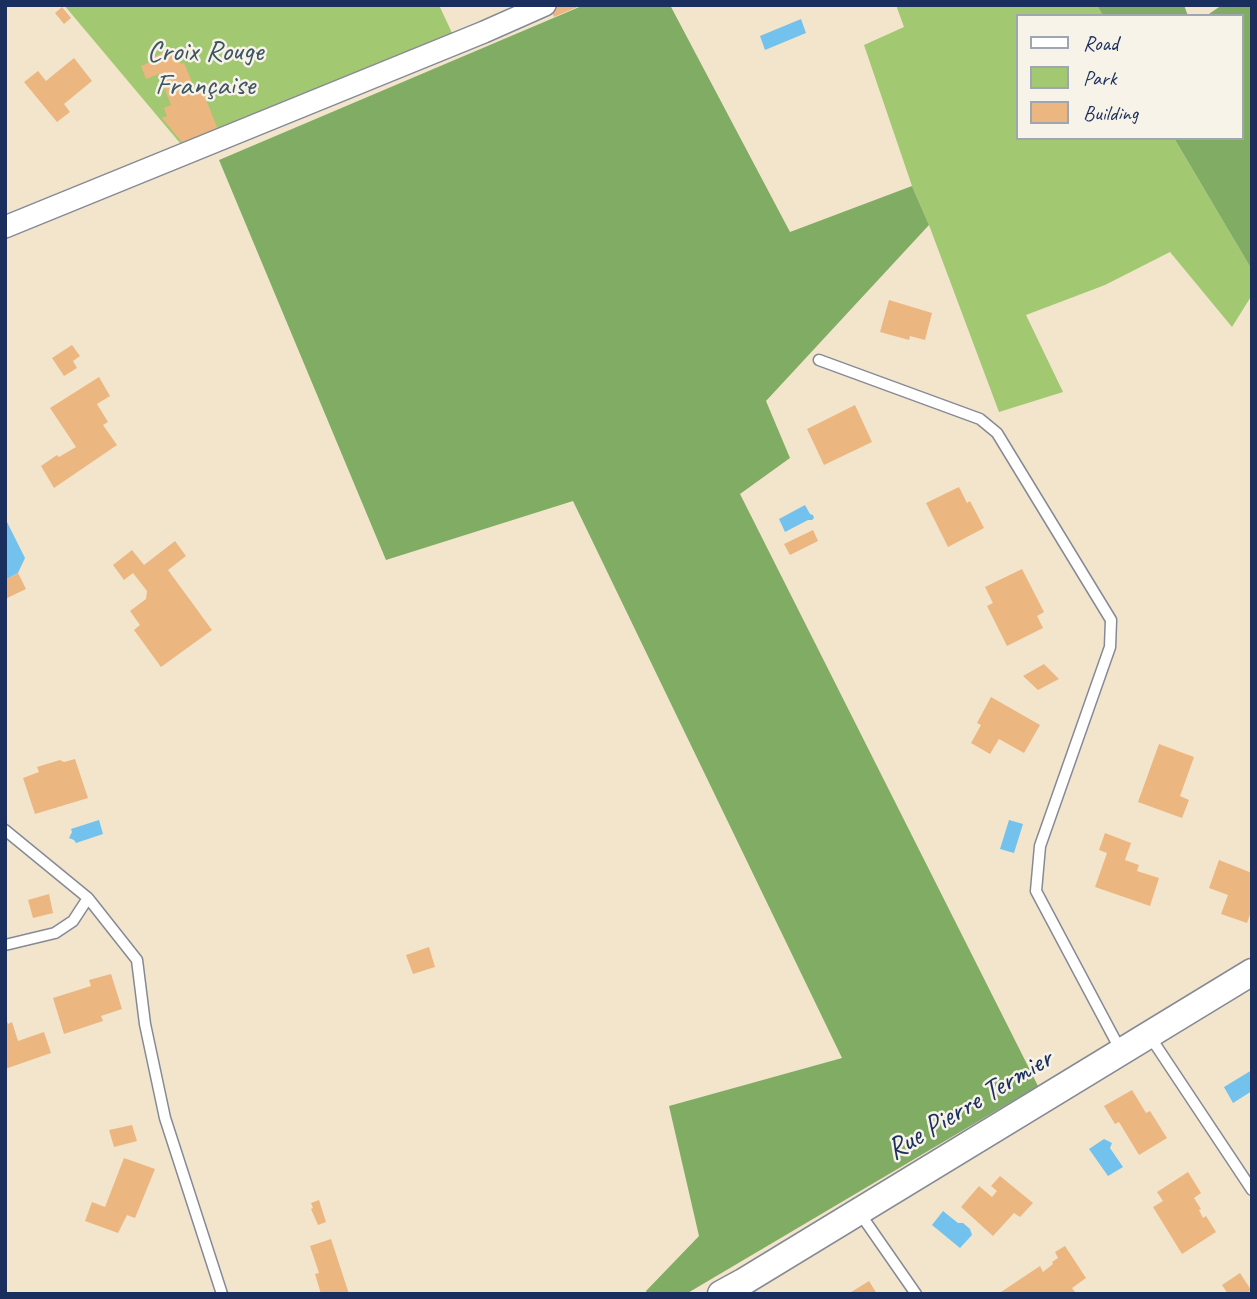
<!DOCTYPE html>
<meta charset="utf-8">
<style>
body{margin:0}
#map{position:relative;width:1257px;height:1299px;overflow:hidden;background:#f2e5cc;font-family:Caveat,sans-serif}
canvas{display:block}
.frame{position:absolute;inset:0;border:7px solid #1b2f5e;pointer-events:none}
.legend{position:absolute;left:1016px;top:14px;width:228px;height:126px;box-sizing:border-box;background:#f7f3e8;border:2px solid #9fa5b1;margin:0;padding:9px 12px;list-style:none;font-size:21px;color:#1b2f5e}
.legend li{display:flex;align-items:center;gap:14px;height:35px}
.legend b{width:35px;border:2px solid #9fa5b1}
</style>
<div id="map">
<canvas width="1257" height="1299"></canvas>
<div class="frame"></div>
<ul class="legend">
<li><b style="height:9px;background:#fff"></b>Road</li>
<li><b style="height:19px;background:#a2c872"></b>Park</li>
<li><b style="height:19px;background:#ecb681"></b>Building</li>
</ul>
</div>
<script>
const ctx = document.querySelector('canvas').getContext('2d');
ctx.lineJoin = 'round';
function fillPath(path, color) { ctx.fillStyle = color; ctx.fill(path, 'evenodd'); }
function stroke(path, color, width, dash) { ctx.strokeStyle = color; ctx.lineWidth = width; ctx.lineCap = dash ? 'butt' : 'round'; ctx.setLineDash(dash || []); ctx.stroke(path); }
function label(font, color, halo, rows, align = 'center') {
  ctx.font = font + ' Caveat,sans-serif'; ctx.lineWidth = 5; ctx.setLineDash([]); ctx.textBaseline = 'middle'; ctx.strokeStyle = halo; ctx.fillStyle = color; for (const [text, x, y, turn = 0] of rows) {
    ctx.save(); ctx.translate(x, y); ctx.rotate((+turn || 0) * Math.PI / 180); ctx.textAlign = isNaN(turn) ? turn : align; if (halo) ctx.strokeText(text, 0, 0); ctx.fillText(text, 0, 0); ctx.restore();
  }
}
fillPath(new Path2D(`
 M64 5H439L452 33 185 149Z
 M896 5H1097L1103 16H1017V138H1174L1252 270V295L1232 327 1170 252 1105 285 1026 315 1063 392 999 412 929 225 912 186 864 45 904 27Z`), '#a2c872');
fillPath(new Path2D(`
 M584 5H670L790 232 912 186 929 225 766 401 790 458 740 494 1038 1086 686 1294H647L646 1291 699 1236 669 1106 842 1058 573 501 386 560 219 160Z
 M1097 5H1184L1188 16H1103Z
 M1222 5H1252V270L1174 138H1241V16H1206Z`), '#81ac64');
fillPath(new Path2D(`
 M801 19 806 33 765 50 760 36Z
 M805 505 810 514 813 515 814 518 812 520H808L785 532 779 519Z
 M5 518 25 558 18 573 5 580Z
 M99 820 103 834 76 843 74 840 69 838 72 832 71 829Z
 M1009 820 1023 824 1014 853 1000 849Z
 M1252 1070V1091L1233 1103 1224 1087Z
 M1104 1139 1112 1143 1110 1148 1123 1167 1108 1176 1089 1149Z
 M943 1211 958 1223H963L970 1229 972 1235 960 1248 932 1225Z`), '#73c1ed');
fillPath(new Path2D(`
 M549 5H582L554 17Z
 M62 7 71 18 64 24 55 13Z
 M175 48 181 64 184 63 197 94 203 92 219 132 185 146 162 118 167 116 164 108 171 105 159 74 146 79 141 66 153 61V57Z
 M74 58 92 81 64 104 70 112 57 122 24 82 38 71 46 81Z
 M889 300 932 313 925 340 910 336 909 340 880 332Z
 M72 345 80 356 73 361 77 368 64 376 52 358Z
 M99 377 110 396 97 404 108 422 103 425 117 445 54 488 41 466 57 455 59 457 76 447 50 408Z
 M855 405 872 442 824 465 807 429Z
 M959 487 967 503 970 501 984 528 948 547 926 503Z
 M813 530 818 541 790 555 784 544Z
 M175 541 186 556 168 570 212 630 161 667 134 630 140 625 130 611 146 599 147 591 133 573 124 580 113 565 132 550 144 565Z
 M1022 569 1044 612 1037 616 1043 628 1007 646 987 606 993 603 985 587Z
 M18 573 26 589 5 599V580Z
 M1044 664 1059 679 1038 690 1023 676Z
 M991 697 1040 725 1024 753 999 739 990 754 971 743 981 725 977 723Z
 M1159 744 1194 757 1180 796 1189 800 1182 818 1138 802Z
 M75 759 88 798 35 814 23 778 39 772 37 767 60 760 64 762Z
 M1105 833 1131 843 1125 860 1139 865 1137 871 1159 878 1150 906 1095 887 1107 853 1099 850Z
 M1219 860 1252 873V909L1247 923 1221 914 1228 895 1209 888Z
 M49 894 53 913 33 918 28 900Z
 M429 947 435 967 413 974 406 955Z
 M111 974 122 1009 101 1016 103 1021 64 1034 53 998 91 986 89 980Z
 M5 1016 8 1024 12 1022 18 1041 44 1032 51 1053 5 1069Z
 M1132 1090 1146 1113 1150 1111 1167 1138 1139 1155 1119 1122 1115 1124 1104 1106Z
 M132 1125 137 1141 114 1147 109 1130Z
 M124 1158 155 1169 135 1218 127 1215 118 1233 85 1221 92 1202 105 1207Z
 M1188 1172 1201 1193 1194 1198 1201 1209 1199 1210 1203 1218 1206 1216 1216 1232 1182 1254 1153 1207 1163 1201 1157 1192Z
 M1000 1176 1033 1203 1020 1217 1014 1213 993 1236 961 1207 979 1186 992 1197 997 1191 991 1186Z
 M319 1200 326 1222 318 1225 311 1209 313 1208 311 1203Z
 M331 1239 349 1294H321L315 1274 319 1273 310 1246Z
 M1065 1246 1086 1278 1072 1288 1075 1292 1072 1294H998L1040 1266 1043 1272 1053 1264 1052 1262 1058 1258 1055 1252Z
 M1240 1273 1251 1290 1246 1294H1228L1222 1285Z
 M869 1281 877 1294H848Z`), '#ecb681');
const service = new Path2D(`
 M819 360 980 419 997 433 1111 620 1110 647 1040 846 1036 891 1121 1051
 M5 830 88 898 73 921 55 933 5 945
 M88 898 137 960 145 1024 165 1118 222 1294
 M1149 1035 1252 1190
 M859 1212 916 1294`);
const minor = new Path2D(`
 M5 227 484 32 545 5`);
const tertiary = new Path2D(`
 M721 1294 743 1282 1252 972`);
stroke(service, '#868a95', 13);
stroke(minor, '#868a95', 24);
stroke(tertiary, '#868a95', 29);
stroke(service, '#fff', 10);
stroke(minor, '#fff', 21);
stroke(tertiary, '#fff', 26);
label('30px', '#3d5563', '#f7f3e8', [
 ["Croix Rouge",205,52],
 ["Française",205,86]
]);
label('30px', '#1b2f5e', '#f7f3e8', [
 ["Rue Pierre Termier",970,1105,-31]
]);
</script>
